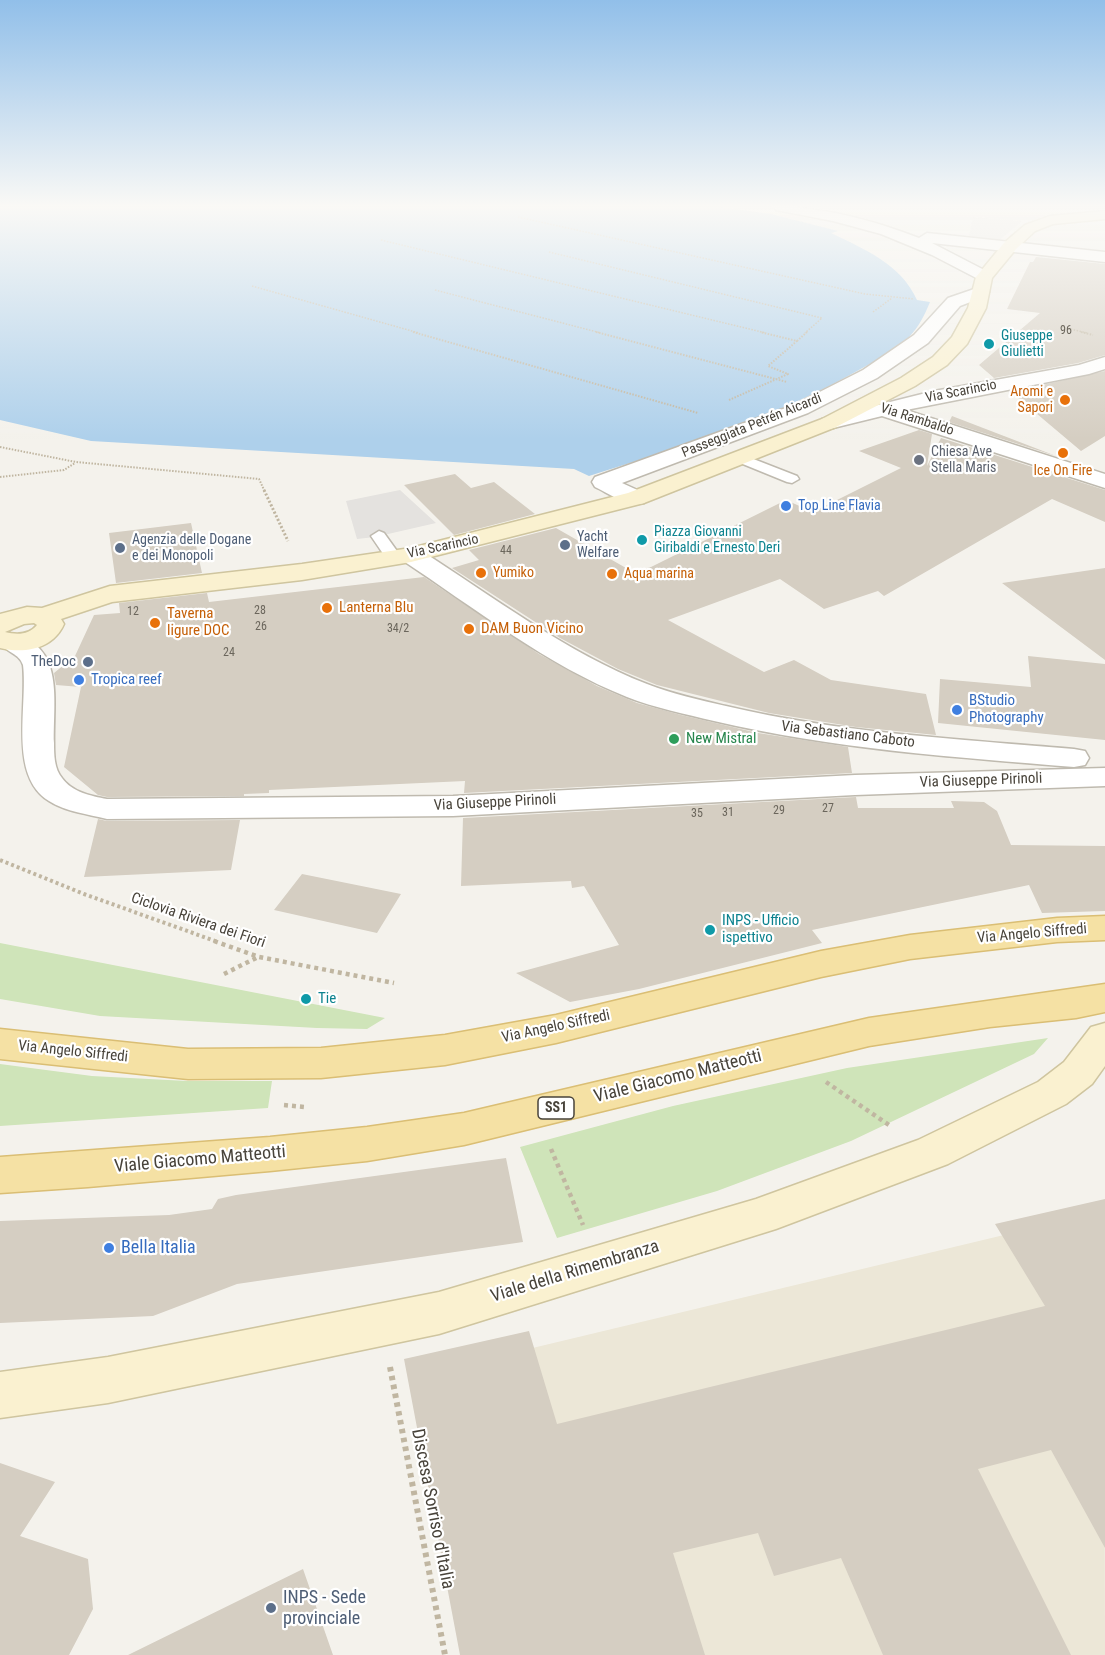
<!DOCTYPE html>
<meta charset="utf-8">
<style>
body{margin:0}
canvas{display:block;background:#f4f2ec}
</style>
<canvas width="1105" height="1655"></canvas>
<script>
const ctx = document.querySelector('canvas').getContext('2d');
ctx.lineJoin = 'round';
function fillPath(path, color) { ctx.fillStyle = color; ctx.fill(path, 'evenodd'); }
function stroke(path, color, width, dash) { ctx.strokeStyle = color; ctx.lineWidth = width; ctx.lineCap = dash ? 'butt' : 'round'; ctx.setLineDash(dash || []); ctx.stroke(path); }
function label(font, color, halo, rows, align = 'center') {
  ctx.font = font + ' "Roboto Condensed",sans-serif'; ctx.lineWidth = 4.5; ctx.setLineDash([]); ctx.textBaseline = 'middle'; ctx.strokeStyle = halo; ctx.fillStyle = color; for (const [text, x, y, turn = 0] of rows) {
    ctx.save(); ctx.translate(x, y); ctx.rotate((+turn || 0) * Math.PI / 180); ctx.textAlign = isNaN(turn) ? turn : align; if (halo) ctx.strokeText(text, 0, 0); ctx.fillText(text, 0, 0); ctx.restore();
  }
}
fillPath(new Path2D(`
 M1104 1211 1105 1655H477L420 1375Z`), '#ece7d7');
fillPath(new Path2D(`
 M0 943 385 1018 367 1029 317 1028 100 1016 0 999Z
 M1048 1038 1034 1054 851 1141 717 1191 557 1238 520 1147 673 1106 847 1068Z
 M0 1064 92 1076 187 1081H272L268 1108 0 1126Z`), '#cfe4b9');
fillPath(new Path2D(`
 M973 217 1022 221 1000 240 969 237Z
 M400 490 436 523 375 537 357 539 346 501Z`), '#e4e2df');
fillPath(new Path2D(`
 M0 207H720L771 214 838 231 831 233C864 249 901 264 917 300L930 302C925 314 919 327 909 337 891 353 868 365 848 376 766 421 677 448 589 476L574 469 91 441 0 420Z`), '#aed0eb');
fillPath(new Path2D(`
 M1036 257 1105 264V355L1078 363 994 378 979 365 1040 313 1007 309 1030 262H1033Z
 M1105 371V436L1081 451 1011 392Z
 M952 416 1056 456 949 422Z
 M919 430 932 434 927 466 941 438 1105 490V522L1052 499 884 596 878 591 824 609 780 579 668 620 764 672 794 660 831 680 926 694 936 735 856 727 769 713 657 685 618 669 560 638 452 568 479 560 469 550 556 528 633 572 651 567 786 500 813 512 901 468 859 451Z
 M455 474 471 488 494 482 535 514 454 535 404 485Z
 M191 523 202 573 116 583 109 533Z
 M1105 568V660L1002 583Z
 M424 577 539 654 597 686 637 703 681 715 758 733 848 747 852 773 464 793 465 781 269 790V793L244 794V796L107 797 98 795 64 767 81 687 56 685 54 673 75 656 94 615 120 613 119 603 207 593 209 602Z
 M1028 656 1105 664V740L938 723 940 679 1031 687Z
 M856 797 858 808H954L951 801 984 802 997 811 1011 845 1105 846V911L1042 913 1029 885 812 930 822 943 639 989 570 1002 516 973 619 945 584 886 572 888 571 881 461 886 463 818Z
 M98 819 107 821 240 820 231 870 84 877Z
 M302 874 401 894 377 933 274 910Z
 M506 1158 523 1242 237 1284 153 1316 0 1323V1221L169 1215 212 1209 218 1199 236 1195Z
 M1105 1199V1548L1051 1450 978 1469 1071 1655H883L841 1558 774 1576 758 1533 673 1553 705 1655H460L404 1359 529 1331 557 1424 1045 1306 995 1224Z
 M0 1463 55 1482 20 1536 88 1559 93 1609 69 1655H0Z
 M303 1569 333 1655H128Z`), '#d5cec2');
const lane = new Path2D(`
 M738 453 797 476 799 479 792 483 787 482 733 460 731 457Z
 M379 531 384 533 402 558 400 561 394 563 388 561 371 536Z`);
const street = new Path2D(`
 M774 207C825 207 872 220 919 238L927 233 1105 252V262L932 243 990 273 992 277 990 281 984 282 932 255 881 234 833 221 776 210Z
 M980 287 986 288 989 292 986 296 960 306 928 343 877 378 808 413 622 483 644 493 648 498 644 503C627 507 610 494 595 487L592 482 595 477 794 405 863 370 914 335 948 298Z
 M1105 357V369L1089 374 906 410 1105 474V488L882 416 829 429 822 427 819 423 822 419 934 391 1079 365Z
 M411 548 420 550C492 596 567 653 647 684 672 694 700 700 726 706 840 733 958 739 1074 749L1085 751 1089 758 1085 765 1074 767C953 757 833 749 714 721 685 714 655 708 627 697 548 666 473 607 402 560L399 555 402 550Z
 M13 634C65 647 53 700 54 743 54 754 54 769 62 778 72 792 91 796 107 799L453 796 855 775 1105 768V786L855 795 453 816 107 819C88 814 66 812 49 801 8 776 28 705 23 665 19 653 7 653 0 643L3 636Z`);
const secondary = new Path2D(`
 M1105 211V219L1053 224 1035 231 1016 249 992 278 986 308 967 344 947 365 915 386 836 427 644 503 411 562 302 580 112 602 61 619 64 624C53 649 25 654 0 648V614L27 607 42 608 110 586 302 564 411 548 628 493 822 419 901 378 933 357 952 337 968 308 976 277 1004 243 1025 225 1050 216ZM34 623 37 625C29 635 17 635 5 632L24 624Z
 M1105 1023V1066L1092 1084 1066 1104 948 1164 776 1229 439 1334 108 1403 0 1418V1372L108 1357 439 1292 756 1199 918 1140 1038 1082 1064 1062 1091 1027Z`);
const primary = new Path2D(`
 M1105 916V940L1057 942 910 959 821 977 556 1043 445 1065 321 1078 188 1079 0 1059V1029L188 1049 321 1048 445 1035 556 1015 821 951 910 935 1057 918Z
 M1105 984V1012L1076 1018 990 1027 869 1046 464 1145 367 1161 270 1171 88 1187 0 1193V1157L270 1137 367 1127 464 1113 869 1018Z`);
stroke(lane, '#bfbaaf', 3);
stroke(street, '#bfbaaf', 3);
stroke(secondary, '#cfc59f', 3);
stroke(primary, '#dabe74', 3);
stroke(new Path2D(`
 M518 217 865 294 914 299
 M381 240 766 333
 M549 252 822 318 805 333
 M252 286 419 333
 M435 290 601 333
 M873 312 892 298
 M1062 327 1087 333`), '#c0b6a1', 1.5, [1.5, 1.5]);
stroke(new Path2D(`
 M413 332 698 413
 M596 332 787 382
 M1081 332 1093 335
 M797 341 807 332
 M729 400 788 374 768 366 797 341 760 332
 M0 447 76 462 259 479 265 492
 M0 477 64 470 75 463`), '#c0b6a1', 2, [1.5, 1.5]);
stroke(new Path2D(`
 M264 490 288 541`), '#c0b6a1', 3, [2, 2]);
stroke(new Path2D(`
 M0 860 84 894 218 942`), '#c0b6a1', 4, [3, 3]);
stroke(new Path2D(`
 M214 941 259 957 394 983
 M224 974 258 957
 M826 1082 889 1125
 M284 1105 304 1107
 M551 1149 583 1225`), '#c0b6a1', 4.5, [4, 4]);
stroke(new Path2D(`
 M390 1367 445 1655`), '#c0b6a1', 6, [4.5, 4.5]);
fillPath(lane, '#fff');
fillPath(street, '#fff');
fillPath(secondary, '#faf1d0');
fillPath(primary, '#f5e1a4');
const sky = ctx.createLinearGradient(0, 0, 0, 439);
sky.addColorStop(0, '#91bfe9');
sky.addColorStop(0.47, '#faf9f6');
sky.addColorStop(1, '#faf9f600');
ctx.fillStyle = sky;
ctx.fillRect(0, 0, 1105, 439);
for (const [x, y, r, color] of [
 [989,344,6,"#0f9aa8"],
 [1065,400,6,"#e8710a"],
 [1063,453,6,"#e8710a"],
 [919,460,6,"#6b7280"],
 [786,506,6,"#3f7fe0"],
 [642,540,6,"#0f9aa8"],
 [565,545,6,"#5c6f8a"],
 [120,548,6,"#5c6f8a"],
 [481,573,6,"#e8710a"],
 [612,574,6,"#e8710a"],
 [327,608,6,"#e8710a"],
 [155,623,6,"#e8710a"],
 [469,629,6,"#e8710a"],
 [88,662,6,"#5c6f8a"],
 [79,680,6,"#3f7fe0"],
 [957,710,6,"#3f7fe0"],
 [674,739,6,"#2e9e5b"],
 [710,930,6,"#0f9aa8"],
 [306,999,6,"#0f9aa8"],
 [109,1248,6,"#3f7fe0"],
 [271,1608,6,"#5c6f8a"]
]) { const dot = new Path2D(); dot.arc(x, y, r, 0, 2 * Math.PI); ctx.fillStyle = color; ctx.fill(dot); stroke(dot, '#fff', 2); }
label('12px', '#6b665c', null, [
 ["96",1066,331],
 ["44",506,551],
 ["28",260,611],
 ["12",133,612],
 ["26",261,627],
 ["34/2",398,629],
 ["24",229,653],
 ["27",828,809],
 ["29",779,811],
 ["31",728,813],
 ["35",697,814]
]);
label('14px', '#0d838f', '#fff', [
 ["Giuseppe",1001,336],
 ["Giulietti",1001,352],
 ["Piazza Giovanni",654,532],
 ["Giribaldi e Ernesto Deri",654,548]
], 'left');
label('14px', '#48433a', '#fff', [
 ["Via Scarincio",961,392,-11],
 ["Via Rambaldo",917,420,18],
 ["Passeggiata Petrén Aicardi",752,426,-22],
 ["Via Scarincio",443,547,-12]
]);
label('14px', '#c56008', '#fff', [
 ["Aromi e",1053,392,"right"],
 ["Sapori",1053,408,"right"],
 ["Ice On Fire",1063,471,"center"],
 ["Yumiko",493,573],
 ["Aqua marina",624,574]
], 'left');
label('14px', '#5b616d', '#fff', [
 ["Chiesa Ave",931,452],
 ["Stella Maris",931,468]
], 'left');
label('14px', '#366cbe', '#fff', [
 ["Top Line Flavia",798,506]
], 'left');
label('14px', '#4e5e75', '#fff', [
 ["Yacht",577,537],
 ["Welfare",577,553],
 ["Agenzia delle Dogane",132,540],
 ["e dei Monopoli",132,556]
], 'left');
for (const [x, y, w] of [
 [556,1108,36]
]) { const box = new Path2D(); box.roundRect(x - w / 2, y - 11, w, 22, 4.5); ctx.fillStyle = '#fff'; ctx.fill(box); stroke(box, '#48433a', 1.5); }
label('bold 14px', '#48433a', null, [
 ["SS1",556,1108]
]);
label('15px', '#c56008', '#fff', [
 ["Lanterna Blu",339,608],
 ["Taverna",167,614],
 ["ligure DOC",167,631],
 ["DAM Buon Vicino",481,629]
], 'left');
label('15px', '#4e5e75', '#fff', [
 ["TheDoc",76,662]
], 'right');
label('15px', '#366cbe', '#fff', [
 ["Tropica reef",91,680],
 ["BStudio",969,701],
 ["Photography",969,718]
], 'left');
label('15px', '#48433a', '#fff', [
 ["Via Sebastiano Caboto",848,735,7],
 ["Via Giuseppe Pirinoli",981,781,-2],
 ["Via Giuseppe Pirinoli",495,803,-3],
 ["Ciclovia Riviera dei Fiori",198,921,19],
 ["Via Angelo Siffredi",1032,934,-5],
 ["Via Angelo Siffredi",556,1027,-12],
 ["Via Angelo Siffredi",73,1052,6]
]);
label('15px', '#27864d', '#fff', [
 ["New Mistral",686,739]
], 'left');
label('15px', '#0d838f', '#fff', [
 ["INPS - Ufficio",722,921],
 ["ispettivo",722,938],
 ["Tie",318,999]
], 'left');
label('18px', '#48433a', '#fff', [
 ["Viale Giacomo Matteotti",678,1077,-14],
 ["Viale Giacomo Matteotti",200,1160,-5],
 ["Viale della Rimembranza",575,1272,-17],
 ["Discesa Sorriso d'Italia",432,1509,79]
]);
label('18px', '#366cbe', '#fff', [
 ["Bella Italia",121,1248]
], 'left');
label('18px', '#4e5e75', '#fff', [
 ["INPS - Sede",283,1598],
 ["provinciale",283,1619]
], 'left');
</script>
